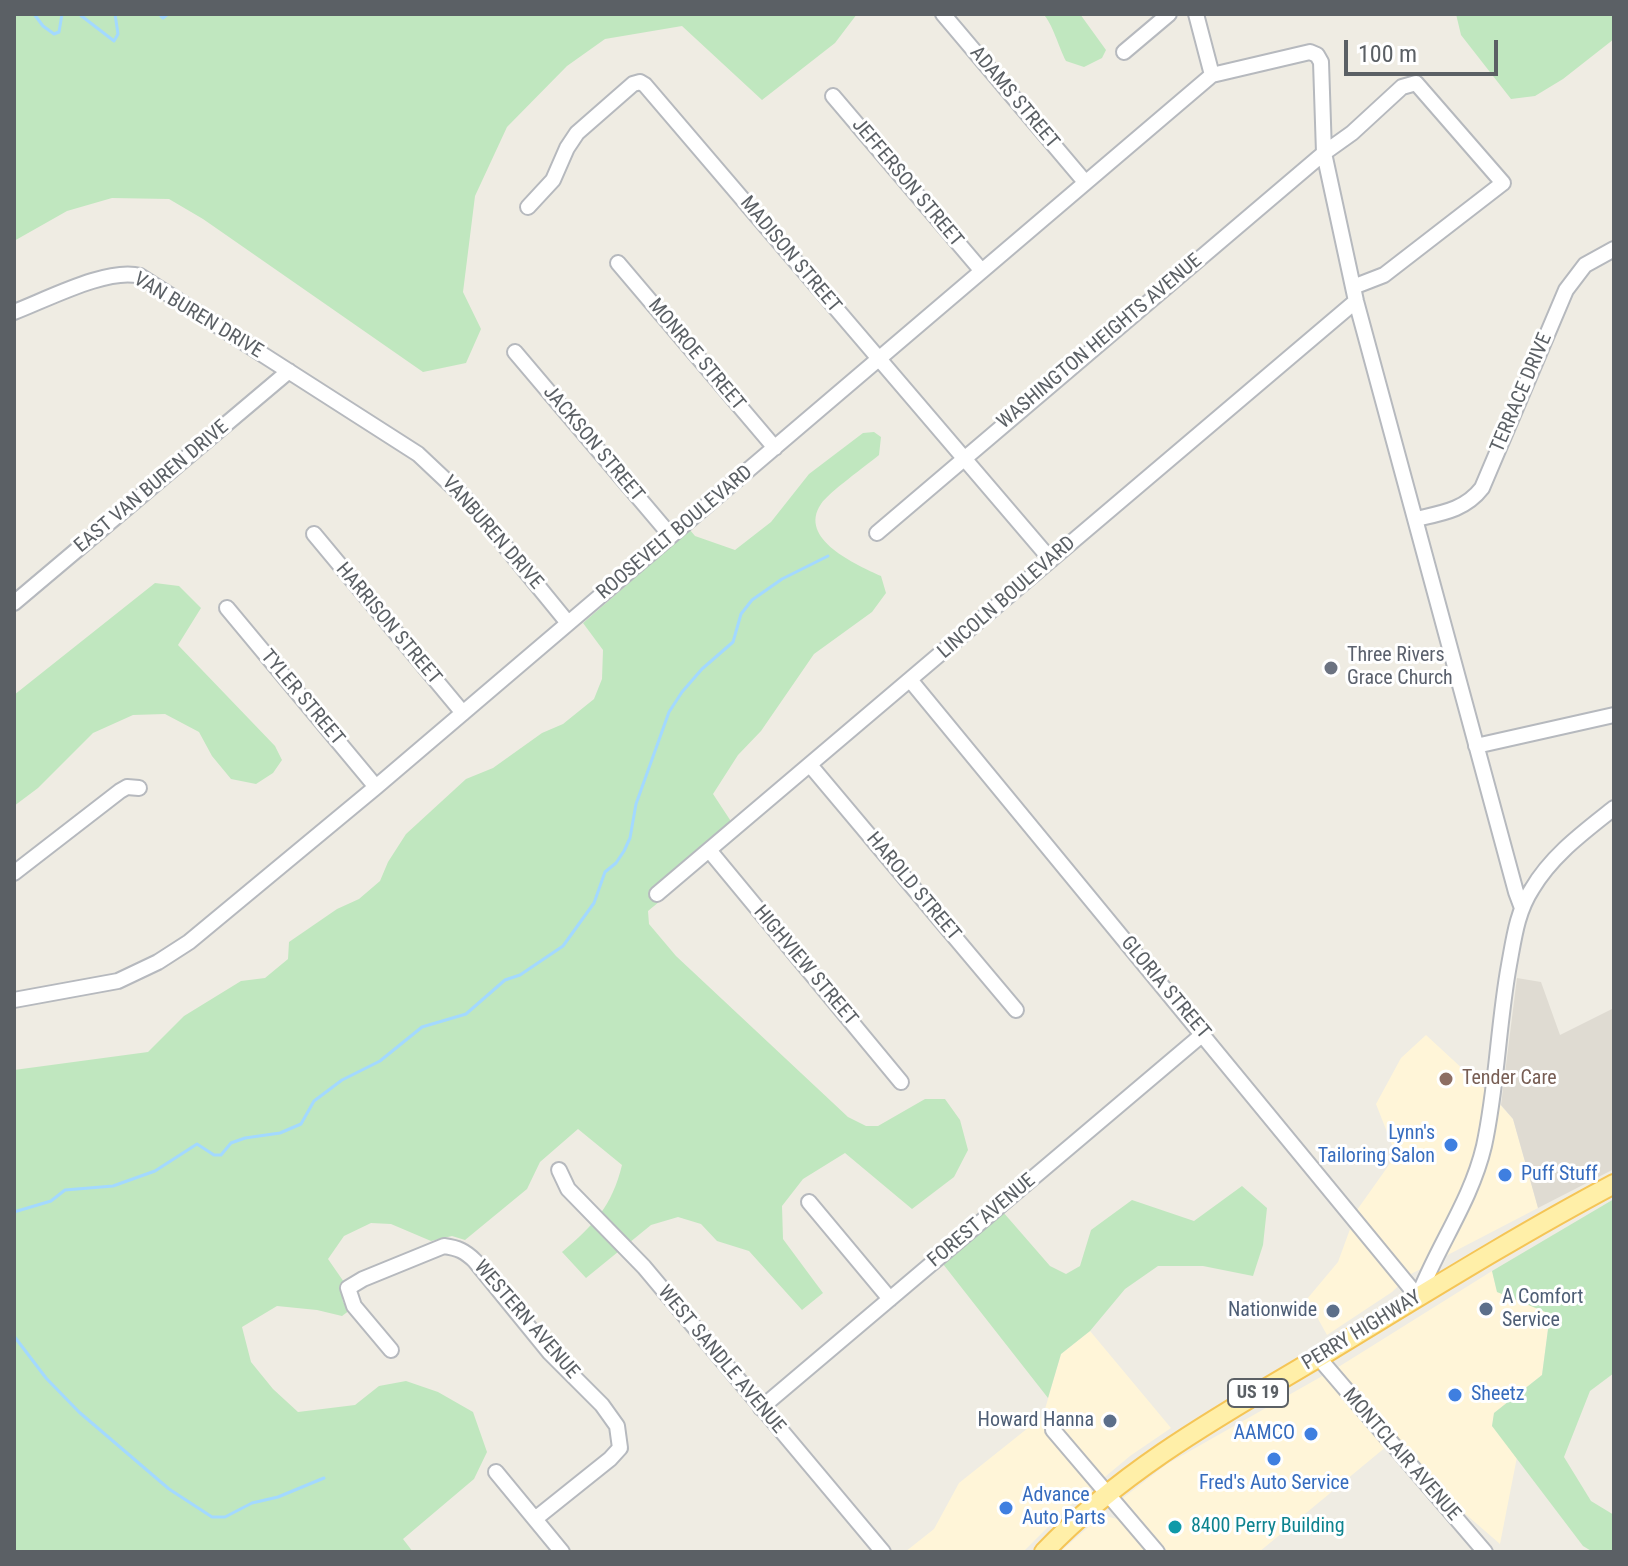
<!DOCTYPE html>
<style>
body{margin:0}
#map{position:relative;width:1628px;height:1566px;overflow:hidden;background:#efece3;font-family:"Roboto Condensed",sans-serif}
canvas{display:block}
.frame{position:absolute;inset:0;border:16px solid #5b6065;pointer-events:none}
.scale{position:absolute;left:1344px;top:40px;width:154px;height:36px;box-sizing:border-box;border:4px solid #5b6065;border-top:0;padding-left:10px;font-size:24px;line-height:28px;white-space:nowrap;color:#5b6065;-webkit-text-stroke:6px #fff;paint-order:stroke}
</style>
<div id="map">
<canvas width="1628" height="1566"></canvas>
<div class="frame"></div>
<div class="scale">100 m</div>
</div>
<script>
const ctx = document.querySelector('canvas').getContext('2d');
ctx.lineJoin = 'round';
function fillPath(path, color) { ctx.fillStyle = color; ctx.fill(path, 'evenodd'); }
function stroke(path, color, width, dash) { ctx.strokeStyle = color; ctx.lineWidth = width; ctx.lineCap = dash ? 'butt' : 'round'; ctx.setLineDash(dash || []); ctx.stroke(path); }
function label(font, color, halo, rows, align = 'center') {
  ctx.font = font + ' "Roboto Condensed",sans-serif'; ctx.lineWidth = 6; ctx.setLineDash([]); ctx.textBaseline = 'middle'; ctx.strokeStyle = halo; ctx.fillStyle = color; for (const [text, x, y, turn = 0] of rows) {
    ctx.save(); ctx.translate(x, y); ctx.rotate((+turn || 0) * Math.PI / 180); ctx.textAlign = isNaN(turn) ? turn : align; if (halo) ctx.strokeText(text, 0, 0); ctx.fillText(text, 0, 0); ctx.restore();
  }
}
fillPath(new Path2D(`
 M1426 1035 1492 1096 1513 1119 1538 1208 1411 1274 1392 1292 1327 1335 1307 1299 1338 1262 1357 1210 1396 1155 1376 1104 1401 1058Z
 M1492 1271 1497 1292 1550 1313 1542 1375 1494 1413 1492 1426 1517 1457 1500 1544 1387 1446 1259 1552H1168L1123 1498 1167 1464 1340 1366Z
 M1090 1331 1171 1428 1130 1456 1064 1511 1023 1552H905L934 1529 959 1483 1043 1416 1061 1354Z
 M1102 1515 1121 1520 1150 1552H1060Z`), '#fff5d8');
fillPath(new Path2D(`
 M1517 978 1541 982 1560 1035 1614 1008V1169L1538 1208 1513 1119 1501 1105Z`), '#dfdbd2');
fillPath(new Path2D(`
 M14 14H857L835 43 762 100 682 26 605 39 567 66 507 127 475 196 463 292 481 329 466 363 423 372 203 219 169 199 112 198 67 211 14 241Z
 M1043 14H1080L1106 50 1102 58 1084 67 1066 61C1059 48 1052 22 1043 14Z
 M1456 14H1614V39L1563 79 1535 96 1511 99 1461 35Z
 M874 432 881 437 879 455C866 466 829 492 821 504 797 539 857 565 881 576L886 593 872 612 814 654 761 731 738 755 713 794 740 835 648 911 649 924 676 956 848 1117 866 1126H878L925 1099H945L960 1120 968 1150 954 1177 912 1209 845 1153 803 1179 782 1206 783 1239 823 1293 802 1310 749 1251 717 1241 701 1224 678 1217 651 1225 586 1278 562 1252C594 1225 612 1206 622 1165L578 1129 540 1162 527 1189 465 1240 452 1236 431 1241 391 1224 371 1223 344 1236 328 1259 346 1285 341 1291 343 1302 350 1310 342 1316 317 1310 277 1306 242 1327 251 1362 273 1389 298 1412 355 1405 379 1386 406 1381 438 1392 473 1412 487 1452 474 1479 403 1539 413 1552H14V1070L148 1052 184 1016 241 981 265 978 288 959 289 942 337 909 359 899 380 881 388 862 406 834 466 779 493 768 542 733 563 724 594 699 602 679 603 650 583 623 690 530 695 536 735 550 771 522 809 474 863 433Z
 M155 583 179 586 201 608 178 645 275 746 282 760 273 773 256 784 231 779 212 756 199 732 165 714 133 715 93 733 38 788 14 806V695Z
 M1242 1186 1267 1208 1263 1245 1253 1276 1203 1266H1158L1125 1289 1090 1331 1061 1354 1048 1398 943 1264 1003 1212 1050 1266 1066 1274 1080 1266 1091 1230 1132 1200 1194 1221Z
 M1614 1199V1373L1590 1391 1564 1457 1591 1501 1614 1515V1552H1593L1583 1546 1492 1426 1494 1413 1542 1375 1550 1314 1497 1292 1492 1271Z`), '#c0e7bf');
stroke(new Path2D(`
 M34 14 43 26 54 34 59 32 62 14
 M79 14 114 41 118 34 115 14
 M159 14 163 18 168 14
 M14 1212 51 1201 65 1190 113 1186 155 1171 197 1144 214 1155H221L231 1143 245 1138 280 1133 301 1124 314 1101 342 1080 380 1061 422 1027 466 1014 505 980 520 975 563 946 594 903 605 872 616 863 624 851 630 838 636 804 669 712 682 692 702 669 733 642 741 614 752 600 782 579 828 556
 M14 1336 46 1378 79 1412 169 1489 212 1517H225L252 1503 278 1497 324 1478`), '#a3d9ff', 3);
const minor = new Path2D(`
 M943 14 1085 182
 M1196 14 1212 75
 M1124 52 1169 14
 M833 96 981 270
 M528 207 553 180 567 148 577 133 633 84 640 82 645 85 1051 560
 M618 263 775 448
 M14 312C46 300 108 267 140 276L418 454 470 503 568 623
 M515 352 671 536
 M1416 519C1442 513 1465 510 1482 488L1566 290 1585 265 1614 249
 M877 533 1324 153 1352 133 1402 87 1416 83 1503 183 1384 275 1353 287
 M314 534 463 713
 M14 603 289 371
 M227 608 376 787
 M911 681 1418 1297
 M1476 746 1614 715
 M810 765 1016 1010
 M709 850 901 1082
 M14 873 120 791 127 787 139 788
 M657 894 1356 301
 M14 1000 118 981 158 962 189 942 376 787 1212 75 1310 52 1317 55 1321 62 1324 153 1356 301 1516 892 1522 908
 M559 1170 568 1189 644 1267 883 1552
 M809 1202 890 1299
 M1418 1297C1438 1245 1471 1201 1484 1146 1497 1087 1498 1025 1509 965 1514 938 1517 912 1532 889 1552 855 1584 832 1614 808
 M391 1350 354 1306 348 1288 363 1279 444 1246C458 1248 465 1251 475 1261L550 1353 602 1405 617 1426 620 1448 610 1459 535 1519
 M1318 1357 1485 1552
 M761 1408 1203 1034
 M1053 1430 1157 1552
 M496 1472 562 1552`);
const major = new Path2D(`
 M1044 1552C1126 1466 1230 1410 1331 1350 1425 1293 1518 1235 1614 1184`);
stroke(minor, '#b6b9be', 18);
stroke(major, '#f5c556', 22);
stroke(minor, '#fff', 14);
stroke(major, '#ffefa8', 18);
for (const [x, y, r, color] of [
 [1331,668,8,"#6b7280"],
 [1446,1079,8,"#8d6e63"],
 [1451,1145,8,"#3f7fe0"],
 [1505,1175,8,"#3f7fe0"],
 [1486,1309,8,"#5c6f8a"],
 [1333,1311,8,"#5c6f8a"],
 [1455,1395,8,"#3f7fe0"],
 [1110,1421,8,"#5c6f8a"],
 [1311,1434,8,"#3f7fe0"],
 [1274,1459,8,"#3f7fe0"],
 [1006,1508,8,"#3f7fe0"],
 [1175,1527,8,"#0f9aa8"]
]) { const dot = new Path2D(); dot.arc(x, y, r, 0, 2 * Math.PI); ctx.fillStyle = color; ctx.fill(dot); stroke(dot, '#fff', 3); }
for (const [x, y, w] of [
 [1258,1393,60]
]) { const box = new Path2D(); box.roundRect(x - w / 2, y - 14, w, 28, 6); ctx.fillStyle = '#fff'; ctx.fill(box); stroke(box, '#5b6065', 2); }
label('bold 18px', '#5b6065', null, [
 ["US 19",1258,1393]
]);
label('20px', '#5b6065', '#fff', [
 ["ADAMS STREET",1014,98,50],
 ["JEFFERSON STREET",907,183,50],
 ["MADISON STREET",790,255,50],
 ["VAN BUREN DRIVE",198,316,31],
 ["WASHINGTON HEIGHTS AVENUE",1100,342,-40],
 ["MONROE STREET",696,355,50],
 ["TERRACE DRIVE",1522,393,-67],
 ["JACKSON STREET",593,444,50],
 ["EAST VAN BUREN DRIVE",152,487,-40],
 ["VANBUREN DRIVE",492,533,49],
 ["ROOSEVELT BOULEVARD",675,533,-40],
 ["LINCOLN BOULEVARD",1007,598,-41],
 ["HARRISON STREET",388,624,50],
 ["TYLER STREET",302,698,50],
 ["HAROLD STREET",913,887,50],
 ["HIGHVIEW STREET",805,966,50],
 ["GLORIA STREET",1165,988,50],
 ["FOREST AVENUE",982,1221,-40],
 ["WESTERN AVENUE",526,1320,49],
 ["PERRY HIGHWAY",1362,1331,-31],
 ["WEST SANDLE AVENUE",721,1360,50],
 ["MONTCLAIR AVENUE",1401,1455,49]
]);
label('20px', '#5b616d', '#fff', [
 ["Three Rivers",1347,656],
 ["Grace Church",1347,679]
], 'left');
label('20px', '#785e54', '#fff', [
 ["Tender Care",1462,1079]
], 'left');
label('20px', '#366cbe', '#fff', [
 ["Lynn's",1435,1134,"right"],
 ["Tailoring Salon",1435,1157,"right"],
 ["Puff Stuff",1521,1175],
 ["Sheetz",1471,1395],
 ["AAMCO",1295,1434,"right"],
 ["Fred's Auto Service",1274,1484,"center"],
 ["Advance",1022,1496],
 ["Auto Parts",1022,1519]
], 'left');
label('20px', '#4e5e75', '#fff', [
 ["A Comfort",1502,1298,"left"],
 ["Service",1502,1321,"left"],
 ["Nationwide",1317,1311],
 ["Howard Hanna",1094,1421]
], 'right');
label('20px', '#0d838f', '#fff', [
 ["8400 Perry Building",1191,1527]
], 'left');
</script>
